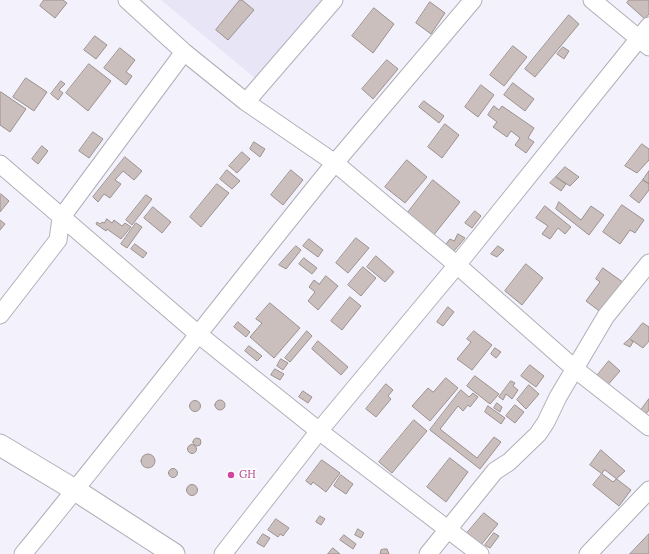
<!DOCTYPE html>
<style>
body{margin:0}
canvas{display:block;background:#f3f2fc}
</style>
<canvas width="649" height="554"></canvas>
<script>
const ctx = document.querySelector('canvas').getContext('2d');
ctx.lineJoin = 'round';
function fillPath(path, color) { ctx.fillStyle = color; ctx.fill(path, 'evenodd'); }
function stroke(path, color, width, dash) { ctx.strokeStyle = color; ctx.lineWidth = width; ctx.lineCap = dash ? 'butt' : 'round'; ctx.setLineDash(dash || []); ctx.stroke(path); }
function label(font, color, halo, rows, align = 'center') {
  ctx.font = font + ' Lora,serif'; ctx.lineWidth = 3; ctx.setLineDash([]); ctx.textBaseline = 'middle'; ctx.strokeStyle = halo; ctx.fillStyle = color; for (const [text, x, y, turn = 0] of rows) {
    ctx.save(); ctx.translate(x, y); ctx.rotate((+turn || 0) * Math.PI / 180); ctx.textAlign = isNaN(turn) ? turn : align; if (halo) ctx.strokeText(text, 0, 0); ctx.fillText(text, 0, 0); ctx.restore();
  }
}
fillPath(new Path2D(`
 M161 0H323L256 79Z`), '#e7e5f6');
const building = new Path2D(`
 M44 0H63L67 3 55 18 40 6Z
 M240 0H242L254 10 228 40 216 30Z
 M629 0H649V14L645 19 627 3Z
 M430 2 445 13 431 34 416 23Z
 M374 8 394 24 373 53 352 36Z
 M569 15 579 24 535 77 525 69Z
 M95 36 107 45 96 59 84 50Z
 M513 46 527 57 504 86 490 75Z
 M563 47 569 51 564 59 557 54Z
 M120 48 135 60 126 72 132 76 126 85 104 68Z
 M387 60 398 69 373 99 362 89Z
 M89 64 111 81 88 111 66 93Z
 M26 78 47 92 34 111 13 97Z
 M61 81 65 84 59 90 63 93 58 100 51 94Z
 M513 83 534 99 525 111 504 95Z
 M481 85 494 95 478 117 465 107Z
 M1 92 26 109 10 132 0 125V94Z
 M424 101 444 116 439 123 419 107Z
 M494 106 499 110 502 106 534 128 528 138 534 142 526 153 515 145 520 138 511 131 507 137 493 127 497 122 488 115Z
 M445 124 459 135 442 158 428 147Z
 M93 132 103 139 89 158 79 151Z
 M254 142 265 149 260 157 250 149Z
 M642 144 649 149V160L637 173 625 166Z
 M42 146 48 151 38 164 32 159Z
 M242 152 250 159 237 173 229 166Z
 M125 157 142 171 134 180 123 171 115 180 121 184 110 198 104 194 98 202 93 197Z
 M407 160 427 177 405 203 385 187Z
 M565 167 579 177 570 186 556 177Z
 M227 170 240 181 232 189 220 179Z
 M291 170 303 180 283 205 271 195Z
 M649 171V184L643 180Z
 M556 177 566 184 561 191 550 183Z
 M433 180 460 202 433 236 406 215Z
 M643 180 649 184V190L639 203 630 196Z
 M217 184 229 193 201 227 190 217Z
 M1 194 9 201 0 212V195Z
 M146 195 152 199 132 225 126 220Z
 M559 202 581 220 591 206 604 215 589 235 556 209Z
 M622 205 644 220 635 233 630 230 620 244 603 232Z
 M545 206 571 227 565 234 558 228 550 239 542 234 548 226 536 218Z
 M153 207 171 222 162 233 144 218Z
 M475 211 481 216 472 228 465 223Z
 M107 219 112 223 114 220 122 226 125 223 131 227 121 239 107 229 106 231 96 224 97 222 100 224 102 222 104 223Z
 M0 220 5 224 0 230Z
 M136 223 142 227 127 248 121 244Z
 M458 234 465 238 454 251 443 248 450 239 454 241Z
 M356 238 369 248 348 273 336 263Z
 M309 239 323 250 318 257 303 246Z
 M135 244 147 253 143 258 131 249Z
 M296 246 301 250 286 269 279 265Z
 M498 246 504 250 497 257 491 254Z
 M376 256 394 272 385 282 367 267Z
 M304 258 317 268 312 274 299 264Z
 M526 264 543 278 522 305 505 291Z
 M363 267 376 278 361 296 348 285Z
 M603 268 624 283 602 313 586 301 600 282 596 279Z
 M326 276 338 286 318 310 308 301 315 292 309 287 314 280 319 284Z
 M350 297 361 306 342 330 331 321Z
 M270 303 300 328 274 358 250 337 262 323 256 319Z
 M448 307 454 312 443 326 437 322Z
 M238 322 250 332 246 337 234 327Z
 M643 323 649 327V341L643 348 630 339Z
 M307 331 312 336 290 362 285 358Z
 M474 331 492 345 472 370 457 359 471 342 467 339Z
 M630 339 633 342 630 347 624 344Z
 M318 341 348 367 341 375 312 349Z
 M249 346 262 356 257 361 245 351Z
 M495 348 501 352 496 358 491 354Z
 M281 359 288 363 283 370 277 366Z
 M609 361 620 371 606 387 596 377Z
 M530 365 544 376 536 387 521 376Z
 M275 369 284 374 280 380 271 375Z
 M475 376 499 394 490 404 467 386Z
 M446 378 458 388 430 421 412 406 428 388 433 392Z
 M511 381 515 383 513 386 518 390 512 399 506 394 503 400 499 397Z
 M386 384 393 390 388 396 391 399 376 417 366 409Z
 M529 385 539 394 526 409 517 400Z
 M461 390 469 397 473 393 478 397 470 407 468 405 463 411 458 406 440 429 477 458 494 437 501 442 480 469 430 430Z
 M303 391 312 397 308 403 299 397Z
 M649 399V410L643 418 638 414Z
 M215 405a5 5 0 1 1 10 0a5 5 0 1 1-10 0Z
 M189.5 406a5.5 5.5 0 1 1 11 0a5.5 5.5 0 1 1-11 0Z
 M497 403 502 407 500 412 494 408Z
 M515 405 524 412 515 423 506 416Z
 M488 406 505 418 501 424 485 412Z
 M414 420 427 431 392 473 379 462Z
 M193 442a4 4 0 1 1 8 0a4 4 0 1 1-8 0Z
 M187.5 449a4.5 4.5 0 1 1 9 0a4.5 4.5 0 1 1-9 0Z
 M601 450 625 471 613 482 590 465Z
 M141 461a7 7 0 1 1 14 0a7 7 0 1 1-14 0Z
 M450 458 468 472 446 502 427 487Z
 M322 460 340 473 326 492 313 482 311 485 306 481Z
 M168.5 473a4.5 4.5 0 1 1 9 0a4.5 4.5 0 1 1-9 0Z
 M605 470 631 490 619 506 593 485Z
 M341 475 353 484 346 494 334 486Z
 M186.5 490a5.5 5.5 0 1 1 11 0a5.5 5.5 0 1 1-11 0Z
 M484 513 498 524 481 545 467 533Z
 M320 516 325 519 321 525 316 522Z
 M276 519 289 528 283 536 280 534 278 537 268 530Z
 M358 529 364 533 361 538 355 535Z
 M494 533 499 536 490 548 485 545Z
 M263 534 270 538 264 547 257 543Z
 M649 534V554H630Z
 M344 535 356 544 353 549 340 540Z
 M333 548 340 554H328Z
 M384 549H387L389 554H380L381 550Z`);
fillPath(building, '#cabfbc');
stroke(building, '#9b918e', 1);
const minor = new Path2D(`
 M127 0 184 52 246 102 335 163 457 265 575 369 649 427
 M592 0 649 47
 M246 102 334 0
 M0 164 198 334 319 431 480 554
 M0 315 58 240 61 218 184 52
 M23 554C128 426 229 293 334 164 380 109 427 55 473 0
 M223 554 319 431 457 265 649 26
 M428 554 495 471 509 462 538 434 546 422 558 397 606 316 649 263
 M588 554 649 490`);
const tertiary = new Path2D(`
 M0 445 75 490 174 554`);
stroke(minor, '#b0afb8', 19);
stroke(tertiary, '#b0afb8', 23);
stroke(minor, '#fff', 17);
stroke(tertiary, '#fff', 21);
for (const [x, y, r, color] of [
 [231,475,4,"#d1479c"]
]) { const dot = new Path2D(); dot.arc(x, y, r, 0, 2 * Math.PI); ctx.fillStyle = color; ctx.fill(dot); stroke(dot, '#fff', 1.5); }
label('11px', '#b23c85', '#fff', [
 ["GH",239,475]
], 'left');
</script>
